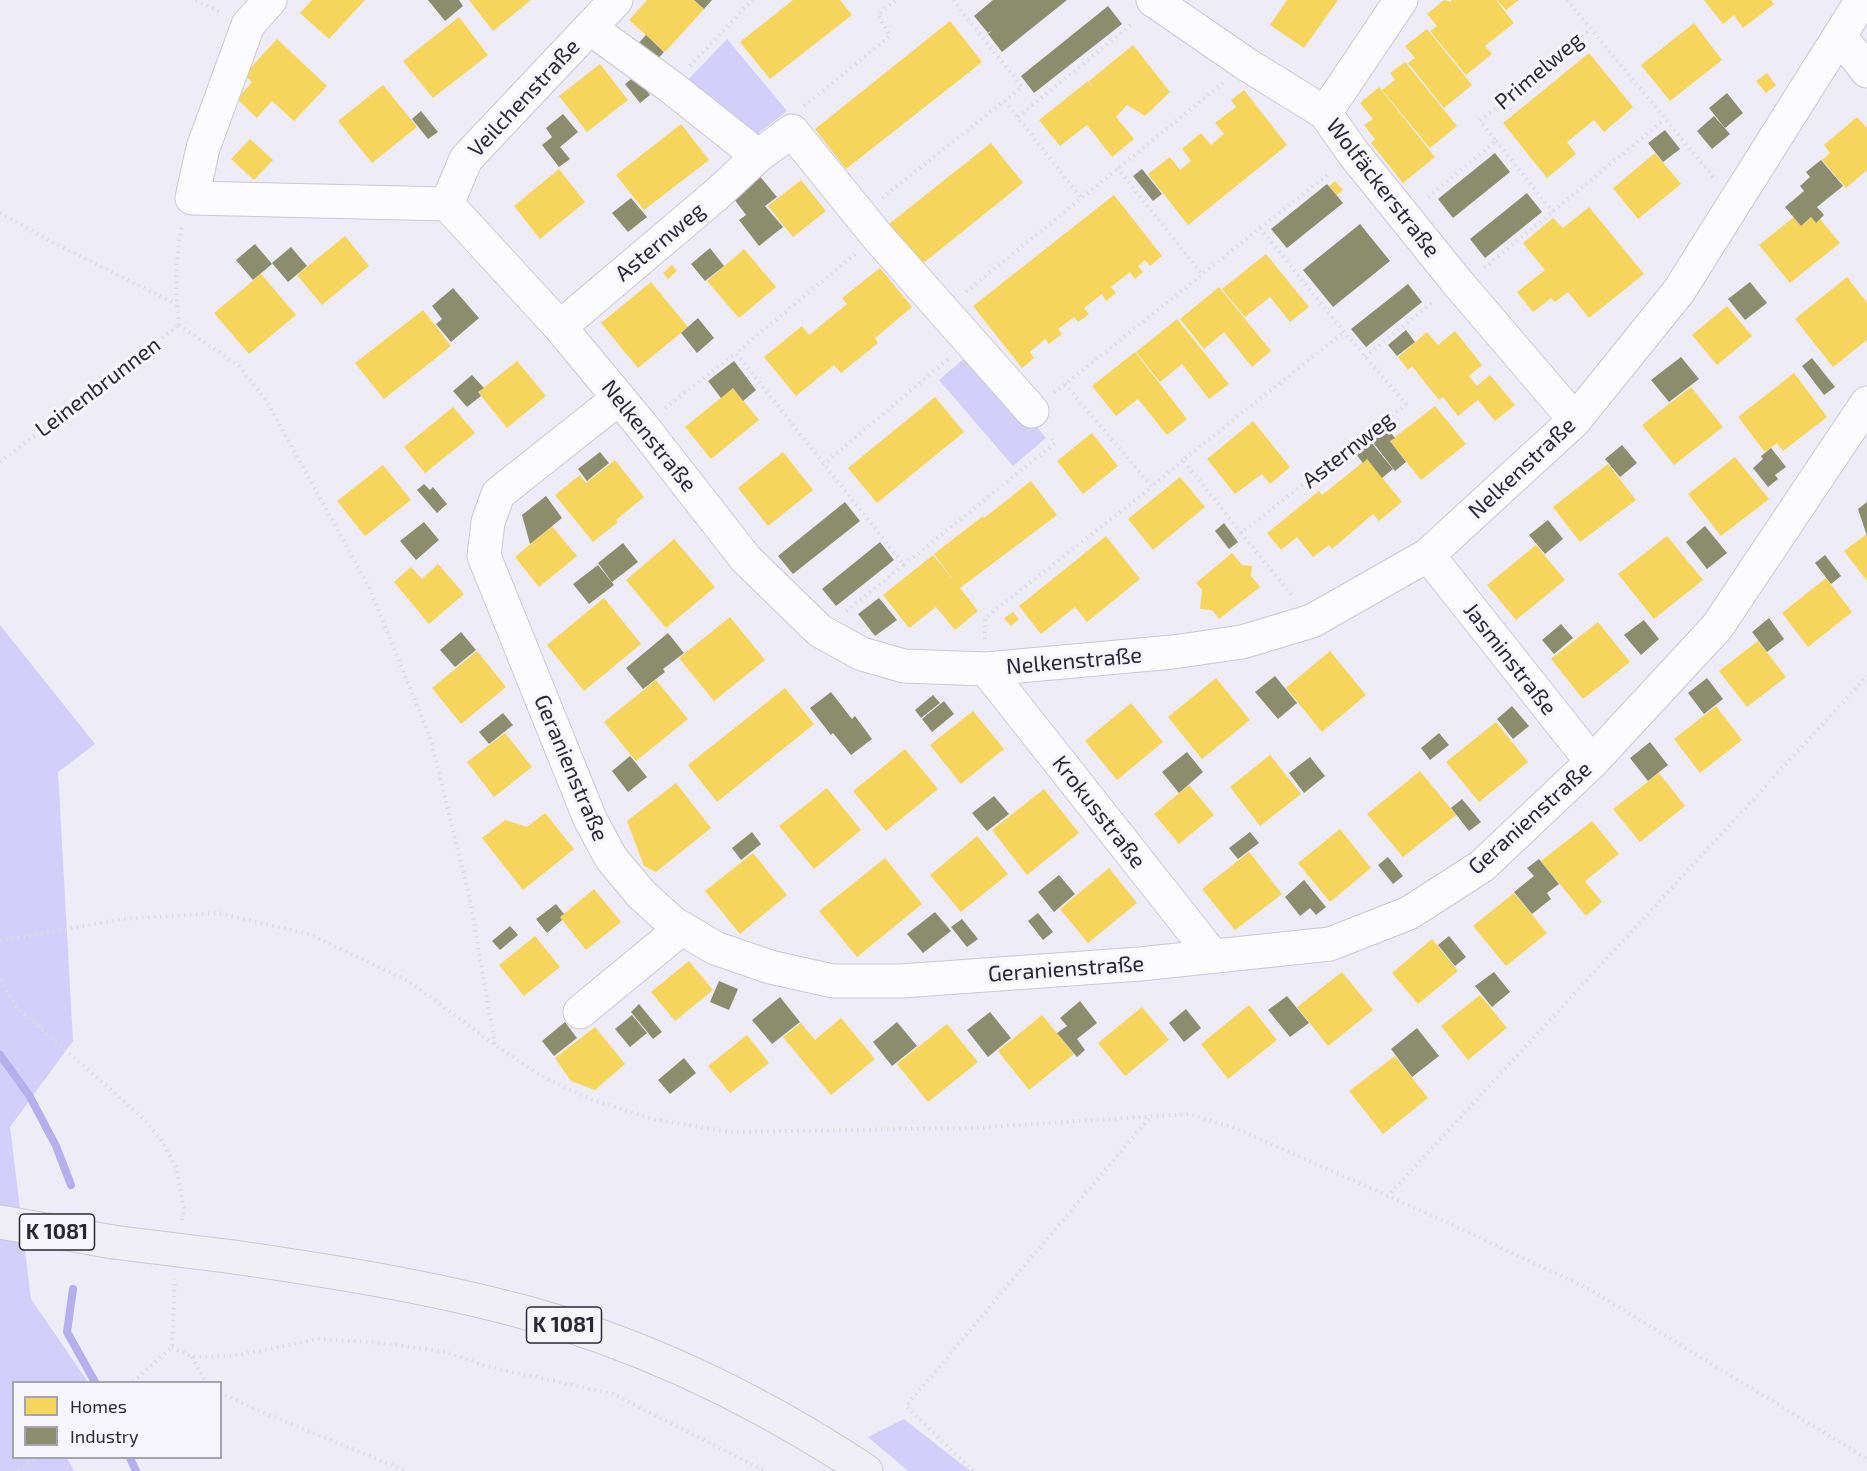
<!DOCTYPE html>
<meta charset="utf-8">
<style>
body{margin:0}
#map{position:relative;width:1867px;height:1471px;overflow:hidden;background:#edecf8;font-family:"Exo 2",sans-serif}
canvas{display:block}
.legend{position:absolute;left:12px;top:1381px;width:210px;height:78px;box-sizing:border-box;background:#f7f6fe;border:2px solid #a5a4ae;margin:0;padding:8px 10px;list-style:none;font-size:18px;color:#2a2835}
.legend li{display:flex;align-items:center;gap:12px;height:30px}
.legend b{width:30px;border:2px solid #a5a4ae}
</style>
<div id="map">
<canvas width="1867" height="1471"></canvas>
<ul class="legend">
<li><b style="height:16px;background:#f6d55c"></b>Homes</li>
<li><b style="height:16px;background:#8c8c6e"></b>Industry</li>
</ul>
</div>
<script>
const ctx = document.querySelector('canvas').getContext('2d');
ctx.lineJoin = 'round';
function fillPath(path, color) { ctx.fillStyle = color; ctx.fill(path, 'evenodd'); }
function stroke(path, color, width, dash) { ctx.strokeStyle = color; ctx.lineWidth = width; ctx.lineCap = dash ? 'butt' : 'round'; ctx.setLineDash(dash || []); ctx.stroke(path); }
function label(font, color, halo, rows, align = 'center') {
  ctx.font = font + ' "Exo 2",sans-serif'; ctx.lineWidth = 6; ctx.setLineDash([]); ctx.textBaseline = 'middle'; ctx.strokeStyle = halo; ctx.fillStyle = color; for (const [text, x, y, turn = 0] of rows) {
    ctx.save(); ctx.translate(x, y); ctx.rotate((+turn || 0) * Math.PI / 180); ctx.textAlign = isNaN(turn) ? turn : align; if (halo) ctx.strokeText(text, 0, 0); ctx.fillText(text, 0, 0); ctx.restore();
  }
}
fillPath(new Path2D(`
 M727 39 787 111 751 139 683 85Z
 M973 351 1046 438 1013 466 939 380Z
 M0 625 95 744 58 772 73 1041 10 1127 31 1299 88 1382H14V1458H67L74 1471H0Z
 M904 1419 970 1471H908L868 1437Z`), '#d3cefa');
fillPath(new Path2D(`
 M312 0H365L329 39 300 13Z
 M469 0H531L493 31Z
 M647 0H694L704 9 665 52 629 20Z
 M793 0H840L852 15 770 79 740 42Z
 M1287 0H1338L1304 48 1270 25Z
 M1444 0 1450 2 1452 0H1496L1514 23 1485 46 1492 54 1466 75 1430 31 1437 26 1427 14Z
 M1497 0H1519L1506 10Z
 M1704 0H1771L1774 4 1743 28 1734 15 1723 24Z
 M459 17 488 55 433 98 403 61Z
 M950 21 982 62 846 169 815 129Z
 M1694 23 1722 60 1670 101 1641 65Z
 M1427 29 1472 85 1444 108 1408 63 1415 58 1405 46Z
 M277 39 327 86 294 121 272 101 257 118 237 99 252 82 244 75Z
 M1133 45 1170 92 1145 116 1127 105 1116 117 1134 139 1112 157 1087 125 1060 146 1039 120 1088 81 1093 88 1089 81Z
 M1589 53 1633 107 1604 132 1594 120 1567 142 1576 154 1547 178 1503 123Z
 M1405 62 1457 126 1430 148 1382 90 1395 80 1390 73Z
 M600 64 628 100 587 132 559 96Z
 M1767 73 1776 85 1766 93 1756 81Z
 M383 85 417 127 372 163 338 121Z
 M1379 87 1435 157 1403 183 1371 143 1375 139 1364 125 1373 119 1360 103Z
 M1244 90 1287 145 1188 225 1148 174 1170 157 1180 170 1191 161 1182 149 1201 133 1211 145 1224 134 1215 123 1236 107 1231 100Z
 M1857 117 1867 128V170L1846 188 1822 160 1830 153 1824 145Z
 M681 124 709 160 644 210 616 175Z
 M250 139 273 160 254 180 231 159Z
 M991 143 1023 183 921 265 889 224Z
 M1655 153 1681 184 1638 219 1613 188Z
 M559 169 585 202 540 239 514 206Z
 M801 180 826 211 793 237 768 206Z
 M1335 181 1343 190 1337 195 1329 186Z
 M1114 195 1162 256 1150 266 1145 260 1138 266 1143 272 1135 279 1130 272 1111 287 1116 293 1106 301 1102 294 1084 308 1089 314 1078 322 1074 317 1058 329 1062 334 1049 344 1045 339 1030 352 1034 358 1022 368 973 306Z
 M1589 207 1644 274 1589 318 1568 292 1555 302 1551 298 1533 312 1517 292 1545 270 1523 243 1553 218 1563 228Z
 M1794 217 1801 226 1811 217 1816 223 1820 219 1840 243 1790 283 1759 245Z
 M345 236 369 266 322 305 297 275Z
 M744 249 776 287 739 318 707 281Z
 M1266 254 1309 307 1290 322 1270 297 1245 317 1222 289Z
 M672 265 677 271 668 279 663 273Z
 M880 268 912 307 875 338 878 343 841 373 834 365 796 396 764 357 802 326 809 335 847 304 842 298Z
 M261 274 296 315 249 354 214 313Z
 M1847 277 1867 303V340L1833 367 1795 319Z
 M651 282 688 327 638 368 601 323Z
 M1219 287 1271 351 1252 367 1224 332 1204 349 1180 319Z
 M1727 306 1752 336 1717 365 1692 335Z
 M423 310 451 346 384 399 355 363Z
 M1177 319 1229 384 1209 399 1182 364 1160 382 1136 352Z
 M1455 331 1482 365 1469 376 1477 386 1490 375 1515 405 1495 421 1478 400 1458 416 1443 397 1439 400 1412 366 1408 370 1398 357 1427 332 1438 345Z
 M1135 352 1187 419 1167 435 1138 399 1116 416 1092 386Z
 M517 361 546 396 507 428 478 392Z
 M1794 373 1827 417 1783 451 1777 443 1765 452 1738 417Z
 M1691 387 1723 427 1674 465 1642 425Z
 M733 388 759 420 711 459 685 427Z
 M935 397 964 432 877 503 848 468Z
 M1435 406 1466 444 1421 480 1390 441Z
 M453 407 475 433 425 473 404 447Z
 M1253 421 1290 467 1270 484 1262 474 1235 494 1207 459Z
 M1092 433 1118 466 1083 494 1057 461Z
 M783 452 813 490 768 526 738 488Z
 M1735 457 1769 499 1721 536 1688 494Z
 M1367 459 1402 502 1379 521 1373 514 1332 549 1329 545 1313 557 1297 537 1281 550 1267 533 1319 491 1322 495Z
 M615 460 644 497 616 520 618 522 593 542 555 495 580 475 586 483Z
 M1608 464 1636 500 1580 542 1553 507Z
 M383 465 411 500 365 536 337 501Z
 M1180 477 1205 507 1153 550 1128 519Z
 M1031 481 1057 515 960 588 978 611 955 630 936 607 909 628 883 595 933 555 956 583 934 554 983 516 984 518Z
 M552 526 577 556 539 587 515 557Z
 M1867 534V581L1844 551Z
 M1106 536 1140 579 1087 622 1075 607 1041 634 1019 606Z
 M1667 536 1703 580 1654 619 1618 574Z
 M674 539 715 587 666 628 626 580Z
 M1536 545 1565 580 1516 620 1487 585Z
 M1232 553 1242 565 1252 566 1251 576 1260 587 1219 619 1212 610 1200 609 1202 590 1196 583Z
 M438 564 464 594 429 624 394 582 411 567 422 579Z
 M1826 578 1852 612 1808 647 1782 613Z
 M604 598 641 644 584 691 547 645Z
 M1013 612 1019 619 1011 626 1004 618Z
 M730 617 765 660 714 701 679 658Z
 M1598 622 1630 662 1583 699 1551 659Z
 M1758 641 1786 677 1747 707 1719 671Z
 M477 651 506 687 461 724 432 688Z
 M1330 651 1366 695 1322 732 1286 688Z
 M1216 678 1250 720 1202 759 1168 717Z
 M656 680 688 719 636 761 604 722Z
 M785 688 814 724 717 802 688 765Z
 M1131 703 1163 742 1117 780 1085 741Z
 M1716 706 1742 740 1700 773 1674 739Z
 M973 711 1004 749 961 784 930 745Z
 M1496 722 1528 762 1479 802 1446 762Z
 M505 733 532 767 494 797 467 762Z
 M905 749 938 789 886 831 853 791Z
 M1270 755 1301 794 1260 826 1230 787Z
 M1420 771 1456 815 1403 857 1367 814Z
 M1659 773 1685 806 1640 842 1613 809Z
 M676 783 711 828 656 872 644 866 627 821Z
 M1189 785 1214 815 1179 844 1154 814Z
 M827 788 861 830 814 869 779 826Z
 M1044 789 1079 833 1027 875 992 830Z
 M545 813 574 849 523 890 482 838 505 820 527 827Z
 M1592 821 1619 854 1585 881 1602 902 1586 916 1541 861Z
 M1340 829 1371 868 1330 902 1298 863Z
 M977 836 1008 874 961 912 930 875Z
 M1249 852 1282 894 1235 930 1202 889Z
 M753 853 787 895 740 934 705 891Z
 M885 858 922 904 857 957 819 911Z
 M1109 868 1137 903 1088 943 1060 909Z
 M594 889 621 922 586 950 560 917Z
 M1514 893 1547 933 1506 966 1473 926Z
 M535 936 560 967 524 996 499 965Z
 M1432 939 1458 971 1418 1004 1392 973Z
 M689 961 713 990 675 1021 651 992Z
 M1342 972 1373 1010 1328 1046 1297 1007Z
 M1480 995 1507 1028 1468 1060 1441 1026Z
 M1249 1005 1277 1040 1228 1079 1201 1044Z
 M1142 1007 1169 1040 1125 1076 1098 1043Z
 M1042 1015 1074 1054 1029 1090 998 1051Z
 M841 1018 875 1059 831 1095 783 1037 801 1023 815 1040Z
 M947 1024 978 1062 928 1102 897 1064Z
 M595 1027 625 1064 595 1090 571 1081 555 1058Z
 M747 1035 769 1063 730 1093 708 1066Z
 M1395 1056 1428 1098 1383 1134 1349 1091Z`), '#f6d55c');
fillPath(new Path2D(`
 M428 0H459L463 6 445 21Z
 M694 0H712L704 9Z
 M993 0H1067L1002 52 988 34 993 30 988 33 974 16Z
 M1108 6 1122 24 1034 93 1021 76Z
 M646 35 664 52 654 63 636 46Z
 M635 76 650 95 640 103 625 84Z
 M1727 93 1743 113 1725 128 1709 108Z
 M421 111 438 132 428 139 412 119Z
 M563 114 578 132 560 147 570 159 559 167 542 145 552 137 546 128Z
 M1714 116 1730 134 1712 149 1697 131Z
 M1665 130 1680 149 1663 162 1648 143Z
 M1495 153 1510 172 1453 218 1438 199Z
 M1821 160 1843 186 1817 207 1824 215 1816 223 1811 217 1801 226 1785 207 1804 191 1800 186 1810 177 1806 172Z
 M1142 169 1162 194 1153 201 1133 176Z
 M758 174 777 197 765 206 783 227 759 246 739 220 746 215 731 195Z
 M1327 184 1343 203 1287 248 1271 229Z
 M1527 193 1542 212 1485 258 1470 239Z
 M631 198 647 217 628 232 612 213Z
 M1360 224 1390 261 1333 307 1303 270Z
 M255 244 272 264 253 280 236 260Z
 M291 247 307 266 288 282 272 263Z
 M710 248 724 266 705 281 691 264Z
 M1750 282 1767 303 1745 320 1728 299Z
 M1408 284 1422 302 1366 347 1351 329Z
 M453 288 479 318 451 342 436 324 442 319 432 306Z
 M698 318 714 338 697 353 681 333Z
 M1406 330 1415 342 1397 356 1388 345Z
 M1681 357 1699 379 1669 402 1651 380Z
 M1812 358 1835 387 1824 395 1802 366Z
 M734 361 756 390 743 401 733 388 721 398 708 381Z
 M472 375 484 388 478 392 481 396 467 407 453 391Z
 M1388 429 1395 438 1390 441 1406 462 1395 471 1372 441Z
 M1370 441 1393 469 1382 478 1367 459 1363 463 1355 453Z
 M1622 445 1637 463 1620 477 1605 459Z
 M1771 448 1786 467 1775 475 1778 479 1768 487 1753 468 1763 459 1761 456Z
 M600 452 609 463 587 481 578 469Z
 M424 484 430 490 433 487 447 504 437 513 417 490Z
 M546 496 562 518 530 544 522 515Z
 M845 502 860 521 793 574 778 556Z
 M1867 502V536L1858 509Z
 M1548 520 1563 539 1545 554 1529 535Z
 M424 522 439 540 416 560 400 541Z
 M1224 523 1238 542 1229 549 1215 531Z
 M1705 526 1727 553 1707 569 1686 542Z
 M880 542 894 560 836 606 822 589Z
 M623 543 638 562 612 582 598 563Z
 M1825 555 1841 576 1831 584 1815 563Z
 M598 565 614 585 589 604 573 584Z
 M879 598 897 620 875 636 858 614Z
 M1769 618 1784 639 1767 652 1752 632Z
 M1644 620 1659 639 1641 655 1624 635Z
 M1561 624 1573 638 1554 654 1542 640Z
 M461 632 476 650 455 667 440 650Z
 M668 633 684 653 663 669 665 672 643 689 626 668Z
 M1275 676 1297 703 1278 719 1255 692Z
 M1707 678 1723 699 1704 714 1688 693Z
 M831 692 852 719 855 716 872 739 851 755 833 733 831 735 810 708Z
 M933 695 940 703 921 718 915 710Z
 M944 701 954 714 932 732 922 719Z
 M1512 706 1529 726 1513 739 1497 719Z
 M503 713 513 725 489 744 479 732Z
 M1439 733 1449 745 1430 760 1421 748Z
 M1650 742 1668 765 1648 781 1630 758Z
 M1187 752 1203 772 1179 793 1162 772Z
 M630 756 647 777 628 792 612 771Z
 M1310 757 1325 776 1304 793 1289 773Z
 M994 796 1009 814 987 831 972 813Z
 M1462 799 1481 822 1469 831 1451 808Z
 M752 832 761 844 741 860 732 848Z
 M1250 832 1259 843 1238 859 1229 848Z
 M1388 857 1403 876 1393 884 1378 865Z
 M1539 859 1559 884 1547 893 1551 899 1532 914 1514 892 1534 876 1527 868Z
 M1059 875 1075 894 1054 912 1038 892Z
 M1304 880 1326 907 1316 915 1310 908 1300 916 1285 897Z
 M556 904 564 914 560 917 562 920 547 933 536 919Z
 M935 912 951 931 923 953 907 934Z
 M1038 913 1053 932 1043 940 1028 921Z
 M962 919 978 939 967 947 951 927Z
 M510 926 518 935 500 950 492 941Z
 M1449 936 1466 957 1455 966 1438 945Z
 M1494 972 1510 992 1492 1007 1475 986Z
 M719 981 738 989 729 1010 710 1002Z
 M1287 996 1309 1023 1290 1037 1268 1010Z
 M780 997 800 1022 772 1044 752 1020Z
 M1080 1001 1097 1023 1077 1039 1085 1050 1077 1057 1057 1033 1067 1026 1060 1018Z
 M639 1004 662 1032 653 1039 631 1012Z
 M1186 1009 1201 1028 1184 1042 1169 1023Z
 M990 1012 1011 1038 988 1057 967 1030Z
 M632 1015 647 1033 630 1047 615 1029Z
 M565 1022 577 1038 554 1056 542 1041Z
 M897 1022 917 1046 892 1066 873 1042Z
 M1417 1028 1439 1056 1412 1077 1391 1049Z
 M684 1058 696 1073 670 1094 658 1080Z`), '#8c8c6e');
stroke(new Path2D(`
 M0 1055 29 1095 56 1146 71 1185
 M73 1289 67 1332 95 1382
 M130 1458 136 1471`), '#b7aeee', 8);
const minor = new Path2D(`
 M270 0 248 25 203 148 192 198 447 204 560 327 642 426 746 559 820 631 862 654 904 666 986 669 1173 652 1242 642 1312 621 1428 555 1575 420 1679 291 1862 0
 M1153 0 1246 64 1325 113 1354 154 1457 282 1575 420
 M590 28 671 87 758 156
 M1840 36 1867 71
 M1325 113 1401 0
 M447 204 466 159 616 0
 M560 327 717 194 758 156 792 131 877 236 1032 411
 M619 398 498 494 488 522 484 556 590 819 611 858 641 894 673 923 715 948 770 967 833 981H901L1140 964 1330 944 1409 913 1482 866 1592 762 1717 627 1867 403
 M1428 555 1592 762
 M986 669 1212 955
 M580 1012 682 928`);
const major = new Path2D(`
 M0 1222 113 1242
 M234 1257C330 1271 426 1286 520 1311 643 1344 760 1401 866 1471`);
stroke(minor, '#c9c8d4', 35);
stroke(major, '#cac9d0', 35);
stroke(new Path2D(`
 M196 0 222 13
 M1567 0 1715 179
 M690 66 752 0
 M1005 101 1081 198
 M804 106 890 36 878 15 896 0
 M1018 117 1133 23
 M1496 141 1553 212
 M1117 168 1202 274
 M1428 197 1496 141 1480 121 1590 29
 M882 198 1022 87 953 0
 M0 213 58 245 176 304
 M1260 228 1330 173
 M1484 268 1664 120
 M966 292 1223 83
 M179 325 238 365 266 400 369 587 430 737 470 900 495 1045
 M179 325C175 291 176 258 182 224
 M1365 357 1434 301
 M1065 384 1152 487 1183 460
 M1054 393 1260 228 1344 332 1406 404 1241 533 1293 597
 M665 408 736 353
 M0 462 179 325
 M823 465 948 359
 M1241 533 1183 460 1344 332
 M904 565 1055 443 1049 435
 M846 611 904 565 736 353 855 254
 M985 639V618L1152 487
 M0 941 122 919 219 913 308 934 407 980 495 1045 540 1075 590 1099 653 1119 730 1132 971 1128 1189 1114 1235 1128 1442 1220 1589 1289 1867 1459
 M0 980 17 1008 141 1116 161 1139 177 1170 184 1209 182 1221
 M1387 1197 1867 676
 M172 1347 192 1357 233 1356 319 1339 381 1343 446 1352 485 1366 613 1394 765 1471
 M192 1357 206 1382
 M133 1382 172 1347 175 1279
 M220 1392 250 1407 406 1471
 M18 1471 36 1458
 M973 1471 906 1406 1151 1116`), '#dcdbdf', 4, [1.5, 4.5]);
stroke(minor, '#fcfcfe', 33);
stroke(major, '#f0eff6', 33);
const majorBridge = new Path2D(`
 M113 1242 234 1257`);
stroke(majorBridge, '#cac9d0', 35, []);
stroke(majorBridge, '#f0eff6', 33);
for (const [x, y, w] of [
 [57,1232,75],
 [564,1325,75]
]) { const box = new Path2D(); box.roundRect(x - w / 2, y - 18, w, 36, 4.5); ctx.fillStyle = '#f7f6fe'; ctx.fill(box); stroke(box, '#2a2835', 1.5); }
label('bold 21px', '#2a2835', null, [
 ["K 1081",57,1232],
 ["K 1081",564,1325]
]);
label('22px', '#2a2835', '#f7f6fe', [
 ["Primelweg",1539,71,-40],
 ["Veilchenstraße",524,98,-47],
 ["Wolfäckerstraße",1383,188,52],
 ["Asternweg",660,242,-40],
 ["Leinenbrunnen",98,387,-37],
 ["Nelkenstraße",649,436,51],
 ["Asternweg",1348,450,-38],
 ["Nelkenstraße",1522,468,-43],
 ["Jasminstraße",1510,659,52],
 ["Nelkenstraße",1074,661,-5],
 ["Geranienstraße",571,768,67],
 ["Krokusstraße",1099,812,52],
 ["Geranienstraße",1530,818,-42],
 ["Geranienstraße",1066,969,-4]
]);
</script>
